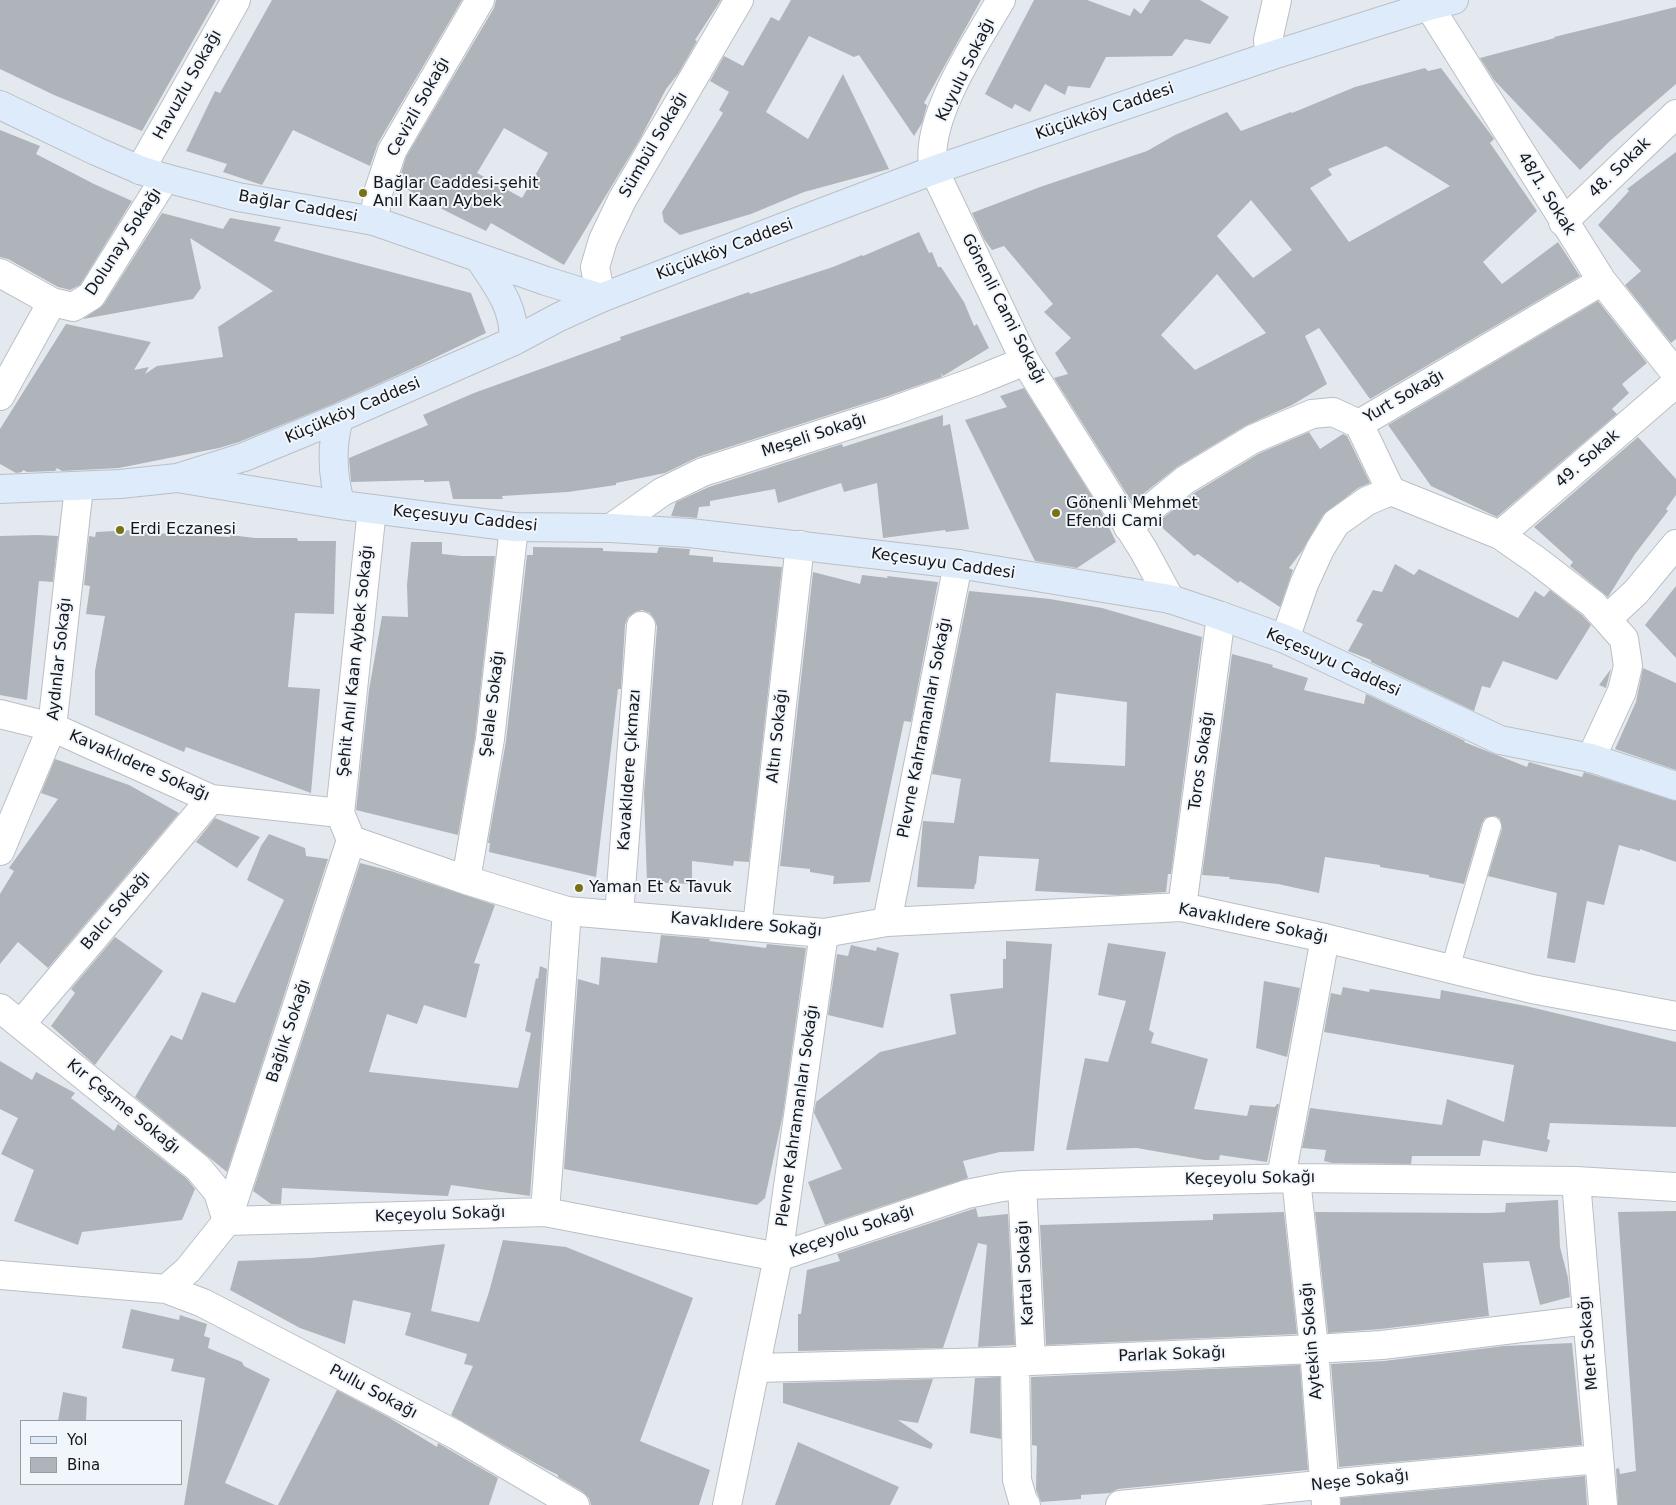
<!DOCTYPE html>
<meta charset="utf-8">
<style>
body{margin:0}
#map{position:relative;width:1676px;height:1505px;overflow:hidden;background:#e4e9f0;font-family:"DejaVu Sans",sans-serif}
canvas{display:block}
.legend{position:absolute;left:20px;top:1420px;width:162px;height:65px;box-sizing:border-box;background:#f1f6fd;border:1px solid #999ca1;margin:0;padding:6px 9px;list-style:none;font-size:15px;color:#141618}
.legend li{display:flex;align-items:center;gap:10px;height:25px}
.legend b{width:25px;border:1px solid #999ca1}
</style>
<div id="map">
<canvas width="1676" height="1505"></canvas>
<ul class="legend">
<li><b style="height:6px;background:#deebfb"></b>Yol</li>
<li><b style="height:14px;background:#afb4ba"></b>Bina</li>
</ul>
</div>
<script>
const ctx = document.querySelector('canvas').getContext('2d');
ctx.lineJoin = 'round';
function fillPath(path, color) { ctx.fillStyle = color; ctx.fill(path, 'evenodd'); }
function stroke(path, color, width, dash) { ctx.strokeStyle = color; ctx.lineWidth = width; ctx.lineCap = dash ? 'butt' : 'round'; ctx.setLineDash(dash || []); ctx.stroke(path); }
function label(font, color, halo, rows, align = 'center') {
  ctx.font = font + ' "DejaVu Sans",sans-serif'; ctx.lineWidth = 4; ctx.setLineDash([]); ctx.textBaseline = 'middle'; ctx.strokeStyle = halo; ctx.fillStyle = color; for (const [text, x, y, turn = 0] of rows) {
    ctx.save(); ctx.translate(x, y); ctx.rotate((+turn || 0) * Math.PI / 180); ctx.textAlign = isNaN(turn) ? turn : align; if (halo) ctx.strokeText(text, 0, 0); ctx.fillText(text, 0, 0); ctx.restore();
  }
}
fillPath(new Path2D(`
 M0 0H216L142 131 54 95 0 69Z
 M272 0H462L378 143 370 166 293 130 262 185 223 172 227 164 186 151 215 91 220 93Z
 M496 0H721L695 40 697 41 678 74 666 89 640 139 564 265 491 223 486 231 444 210 403 187 405 182 399 180 406 157 494 8ZM504 128 548 153 522 198 477 173Z
 M791 0H981L924 103 927 105 922 123 914 136 859 55 854 57 809 36 766 112 808 139 843 74 889 169 804 192 751 214 680 235 664 222 662 212 723 113 719 110 729 92 710 81 724 56 743 66 771 17 779 21Z
 M1034 0H1087L1130 16 1134 8 1141 14 1150 0H1200L1229 17 1210 44 1185 39 1172 56 1106 57 1090 88 1068 86 1065 95 1045 84 1030 112 1015 104 1012 109 985 94Z
 M1676 7V84L1611 140 1580 170 1494 80 1480 58 1555 38 1554 37Z
 M1425 68 1428 71 1441 68 1492 136 1494 139 1490 143 1537 211 1483 262 1502 284 1558 242 1580 276 1370 399 1319 328 1305 336 1327 384 1292 405 1245 426 1177 467 1133 502 1130 499 1054 378 1068 374 1055 353 1071 338 1044 312 1053 304 1004 246 992 250 984 239 972 213 1040 187 1147 151 1175 135 1227 112 1241 131 1291 112 1292 113 1355 87ZM1386 146 1450 186 1349 242 1310 188 1332 175 1328 169ZM1251 200 1292 250 1253 278 1217 236ZM1217 274 1266 333 1195 370 1161 335Z
 M0 130 40 146 36 154 94 184 132 201 80 285 70 290 58 287 8 259 0 257Z
 M1676 152V339L1671 343 1625 285 1641 271 1598 225 1629 191 1627 189Z
 M162 213 223 229 230 218 281 227 274 241 471 293 486 333 418 366 333 404 239 442 219 448 119 468 62 471 57 468 55 471 27 472 23 470 22 472 16 473 0 464V429L66 324 151 342 134 370 149 367 145 374 157 366 223 357 218 327 273 291 190 238 201 288 193 299 83 319 104 304Z
 M919 232 929 253 932 252 938 267H941L964 302 974 326 977 324 989 348 943 376 941 373 942 377 888 396 698 457 665 473 616 483V485L568 492 502 496 503 499H453L449 481 424 482V480L351 482 349 458 428 425 423 415 474 393 621 340 620 337 749 292 750 294 833 267 862 255 863 256Z
 M1598 301 1647 363 1622 384 1629 393 1612 409 1617 414 1497 517 1431 486 1388 425Z
 M1024 388 1100 509 1116 542 1077 568 1035 561 965 420 1007 407 1000 396Z
 M943 415V426L950 424 969 529 946 532 945 530 883 538 877 483 844 492 841 483 778 503 775 489 710 501V506L699 507 697 518 671 516 676 502 709 487 842 444 843 447Z
 M1309 432 1320 449 1343 434 1347 436 1370 483 1358 488 1323 515 1302 551 1289 568 1293 570 1280 607 1240 581 1238 583 1198 554 1194 556 1157 523 1194 493 1260 453Z
 M1638 437 1676 479V495L1666 509 1668 511 1635 554 1608 597 1570 566 1573 562 1534 527Z
 M134 530V532L230 537V535L255 538H297L298 541H336L334 614 295 613 288 687 320 689 311 793 186 747 184 752 95 715V671L105 616 86 614 90 586 84 585 89 536 95 537 96 532Z
 M38 535 58 536 53 582 39 581 27 700 0 695V536Z
 M411 542H442V554L462 556H495L475 737 458 835 356 810 369 690 382 616 408 617 407 585Z
 M533 547 603 548V551L657 553 659 547 689 549H690L689 555 713 557V562L782 567 749 862 734 861 733 866 692 861V884L647 882 644 793 657 627 655 620 650 613 642 610 635 612 628 617 625 625 621 689H618L596 877 489 852 490 843H488L506 741 527 555H533Z
 M1395 564 1414 575 1419 569 1518 618 1535 591 1544 597 1550 590 1582 615 1591 625 1557 680 1503 661 1490 688 1482 686 1474 711 1371 662V660L1348 651 1363 624 1356 621 1373 590 1382 592Z
 M813 572 860 584 862 575 888 578 887 576 938 582 911 722 904 721 870 882 833 884 834 876 810 872V869L780 866Z
 M1676 586V658L1645 625Z
 M969 591 1050 599 1102 608 1202 637 1171 874H1168L1166 892 1118 895 1035 891 1039 859 979 856 976 884H975L974 889 917 887 923 821 954 823 961 779 932 774ZM1056 693 1127 702 1125 766 1050 762Z
 M1232 654 1273 665 1272 667 1308 678 1304 690 1364 704 1366 694 1465 741 1464 742 1527 767 1529 762 1582 777 1584 772 1587 773 1676 801V862L1640 849V851L1619 845 1604 905 1587 901 1575 963 1547 958 1557 893 1488 876 1502 829 1500 819 1495 816 1485 818 1482 823 1464 884 1429 877V875L1380 867V865L1325 857 1319 893 1278 884 1229 879 1230 877 1202 875Z
 M1643 668 1676 683V770L1615 749 1636 702Z
 M1611 669 1606 688 1599 685Z
 M55 759 129 785 179 813 48 968 18 942 0 964V894L14 871 9 868 58 799 41 793Z
 M215 818 260 837 237 868 196 842Z
 M269 834 305 848 306 856 328 859 227 1172 135 1097 171 1035 182 1040 202 992 235 1003 284 900 247 880 261 846Z
 M360 863 391 871 495 905 474 963 480 964 466 1018 424 1005 417 1024 387 1014 369 1072 518 1088 531 1033 525 1031 536 978 538 979 540 966 547 969 530 1196 451 1185 448 1196 282 1188 281 1204H271L253 1191Z
 M661 935 710 939 709 941 766 948 767 944 806 948 783 1114 765 1198 757 1205 564 1169 578 979 599 985 601 957 657 963Z
 M115 937 163 971 95 1065 51 1026 75 993 71 989Z
 M1006 941 1052 944 1034 1151 1000 1152 963 1161 968 1178 825 1225 808 1182 842 1169 814 1113 816 1102 880 1052 956 1034 950 994 1003 988V959H1006Z
 M1108 943 1166 952 1149 1030 1154 1033 1151 1043 1208 1059 1194 1109 1247 1116 1250 1105 1275 1107 1277 1104H1279L1267 1162 1220 1155 1219 1160H1205L1137 1148 1066 1150 1085 1058 1108 1062 1126 1001 1098 995Z
 M851 945 876 951 877 947 899 953 883 1028 828 1015 837 954 848 956Z
 M1264 981 1300 988 1287 1057 1256 1048Z
 M1343 987 1369 992 1370 989 1440 999 1441 990 1526 1006 1676 1042V1127L1550 1123 1547 1139 1550 1140 1547 1152 1483 1140 1480 1156H1412L1411 1164 1332 1163 1324 1161 1326 1150 1302 1148 1310 1108 1442 1125 1447 1099 1504 1122 1514 1065 1324 1032 1331 993 1341 995Z
 M0 1061 32 1080 36 1072 75 1093 71 1098 114 1131 118 1124 187 1179 195 1189 182 1220 82 1232 78 1245 14 1221 34 1170 1 1154 18 1118 0 1109Z
 M1558 1200 1560 1247 1568 1278 1570 1297 1540 1305 1529 1261 1483 1263 1489 1316 1381 1329 1328 1333 1315 1212 1488 1213 1505 1212 1506 1203Z
 M976 1208 978 1217 1008 1214 1015 1345 978 1347 987 1245 978 1243 943 1348 798 1351V1314H801L807 1270 840 1261 837 1254Z
 M1676 1211V1505H1618L1616 1469 1619 1468 1620 1474 1636 1471 1618 1212Z
 M1284 1212 1297 1334 1046 1345 1040 1225 1213 1220V1214Z
 M503 1240 566 1247 693 1298 640 1441 710 1470 699 1505H591L589 1498 583 1492 558 1477V1475L544 1468 451 1415 473 1366 464 1364 467 1354 405 1335 411 1313 353 1300 345 1344 300 1328 230 1290 238 1261 311 1258 445 1244 431 1311 479 1322 489 1292Z
 M131 1309 179 1320 180 1315 207 1324 204 1336 210 1338 208 1348 242 1362 244 1366 270 1379 225 1483 275 1505H184L205 1378 171 1371 174 1359 122 1348Z
 M1572 1343 1582 1445 1339 1467 1331 1364 1384 1361 1504 1346Z
 M1300 1365 1308 1470 1118 1489 1110 1493 1081 1495V1499L1041 1502 1036 1490 1037 1446 1032 1445 1031 1377Z
 M1000 1377 1001 1439 970 1433 975 1378Z
 M933 1379 918 1423 898 1420 933 1444 931 1449 783 1403V1383Z
 M337 1390 388 1417 437 1447 438 1443 448 1449 498 1478 489 1505H278Z
 M63 1392 87 1397 86 1421H58Z
 M798 1442 899 1487 890 1505H775Z
 M1585 1476 1587 1505H1341V1498Z`), '#afb4ba');
const lane = new Path2D(`
 M1450 969 1492 826`);
const street = new Path2D(`
 M1001 0C977 41 922 122 934 170L1025 361 1144 551 1170 599
 M1429 6 1602 281 1676 374
 M1270 56 1268 40 1277 0
 M140 170 236 0
 M374 221 378 193 392 151 480 0
 M1563 222 1676 114
 M0 273 52 302 73 307 91 296 165 178
 M601 298 595 267 603 240 622 200 739 0
 M0 396 52 302
 M1359 424 1391 491
 M1128 527 1185 480 1253 439 1312 414 1333 412 1359 424 1602 281
 M611 528 662 492 703 472 893 411 976 381 1025 361
 M1500 535 1676 383
 M1607 619 1636 592 1676 544
 M1285 639 1304 584 1320 549 1336 523 1367 501 1391 491 1500 535 1536 560 1593 604 1624 639 1628 666 1622 691 1591 758
 M0 714 52 727 211 799 340 813 351 840 466 880 567 911 824 933 887 922 1182 907 1325 938 1532 989 1676 1016
 M340 813 372 509
 M0 851 52 727 79 487
 M466 880 490 739 514 527
 M1182 907 1221 616
 M619 915 641 626
 M887 922 958 564
 M757 927 800 545
 M0 1008 198 1168 218 1192 227 1221
 M21 1024 211 799
 M1281 1178 1325 938
 M1296 1178 1314 1349 1326 1505
 M1576 1181 1603 1505
 M1022 1185 1031 1361
 M545 1212 567 911
 M227 1221 351 840
 M0 1275 166 1289 188 1270 227 1221 545 1212 778 1257 967 1194 1002 1187 1022 1185 1296 1178 1576 1181 1676 1187
 M166 1289 203 1303 456 1435 575 1505
 M1015 1361 1017 1480 1023 1501 1026 1505
 M756 1368 1031 1361 1314 1349 1382 1345 1587 1320
 M727 1505 778 1257 824 933
 M1120 1505 1379 1479 1599 1459`);
const secondary = new Path2D(`
 M0 105 96 151 140 170 165 178 238 197 374 221 546 281 601 298
 M479 258C498 287 514 305 514 341
 M339 418C331 447 332 476 341 505
 M177 478 341 505 514 527 611 528 690 533 958 564 1170 599 1221 616 1285 639 1500 740 1591 758 1676 786
 M0 489 120 484 177 478 244 457 339 418 514 341 559 317 601 298 781 228 934 170 1270 56 1429 6 1454 0`);
stroke(lane, '#babfc5', 20);
stroke(street, '#babfc5', 30);
stroke(secondary, '#babfc5', 30);
stroke(lane, '#fff', 18);
stroke(street, '#fff', 28);
stroke(secondary, '#deebfb', 28);
for (const [x, y, r, color] of [
 [363,193,5,"#787215"],
 [1056,513,5,"#787215"],
 [120,530,5,"#787215"],
 [579,888,5,"#787215"]
]) { const dot = new Path2D(); dot.arc(x, y, r, 0, 2 * Math.PI); ctx.fillStyle = color; ctx.fill(dot); stroke(dot, '#f1f6fd', 2); }
label('16px', '#141618', '#f1f6fd', [
 ["Kuyulu Sokağı",966,70,-64],
 ["Havuzlu Sokağı",188,85,-61],
 ["Cevizli Sokağı",419,107,-61],
 ["Küçükköy Caddesi",1105,112,-19],
 ["Sümbül Sokağı",654,145,-60],
 ["48. Sokak",1620,168,-44],
 ["48/1. Sokak",1546,194,58],
 ["Bağlar Caddesi",298,207,10],
 ["Dolunay Sokağı",124,242,-57],
 ["Küçükköy Caddesi",725,250,-21],
 ["Gönenli Cami Sokağı",1003,309,63],
 ["Yurt Sokağı",1404,397,-30],
 ["Küçükköy Caddesi",353,411,-23],
 ["Meşeli Sokağı",814,436,-18],
 ["49. Sokak",1588,459,-41],
 ["Keçesuyu Caddesi",465,519,6],
 ["Keçesuyu Caddesi",943,564,8],
 ["Aydınlar Sokağı",60,659,-84],
 ["Şehit Anıl Kaan Aybek Sokağı",356,661,-84],
 ["Keçesuyu Caddesi",1333,663,24],
 ["Şelale Sokağı",493,704,-83],
 ["Plevne Kahramanları Sokağı",925,728,-79],
 ["Altın Sokağı",778,736,-84],
 ["Toros Sokağı",1202,761,-82],
 ["Kavaklıdere Sokağı",139,766,24],
 ["Kavaklıdere Çıkmazı",630,770,-86],
 ["Balcı Sokağı",116,911,-50],
 ["Kavaklıdere Sokağı",1253,924,11],
 ["Kavaklıdere Sokağı",746,925,5],
 ["Bağlık Sokağı",289,1031,-72],
 ["Kır Çeşme Sokağı",123,1107,39],
 ["Plevne Kahramanları Sokağı",798,1116,-82],
 ["Keçeyolu Sokağı",1250,1179,-1],
 ["Keçeyolu Sokağı",440,1215,-2],
 ["Keçeyolu Sokağı",852,1232,-19],
 ["Kartal Sokağı",1026,1273,-93],
 ["Aytekin Sokağı",1312,1341,-95],
 ["Mert Sokağı",1589,1343,-95],
 ["Parlak Sokağı",1172,1355,-2],
 ["Pullu Sokağı",373,1392,28],
 ["Neşe Sokağı",1360,1481,-6]
]);
label('16px', '#141618', '#f1f6fd', [
 ["Bağlar Caddesi-şehit",373,184],
 ["Anıl Kaan Aybek",373,202],
 ["Gönenli Mehmet",1066,504],
 ["Efendi Cami",1066,522],
 ["Erdi Eczanesi",130,530],
 ["Yaman Et & Tavuk",589,888]
], 'left');
</script>
